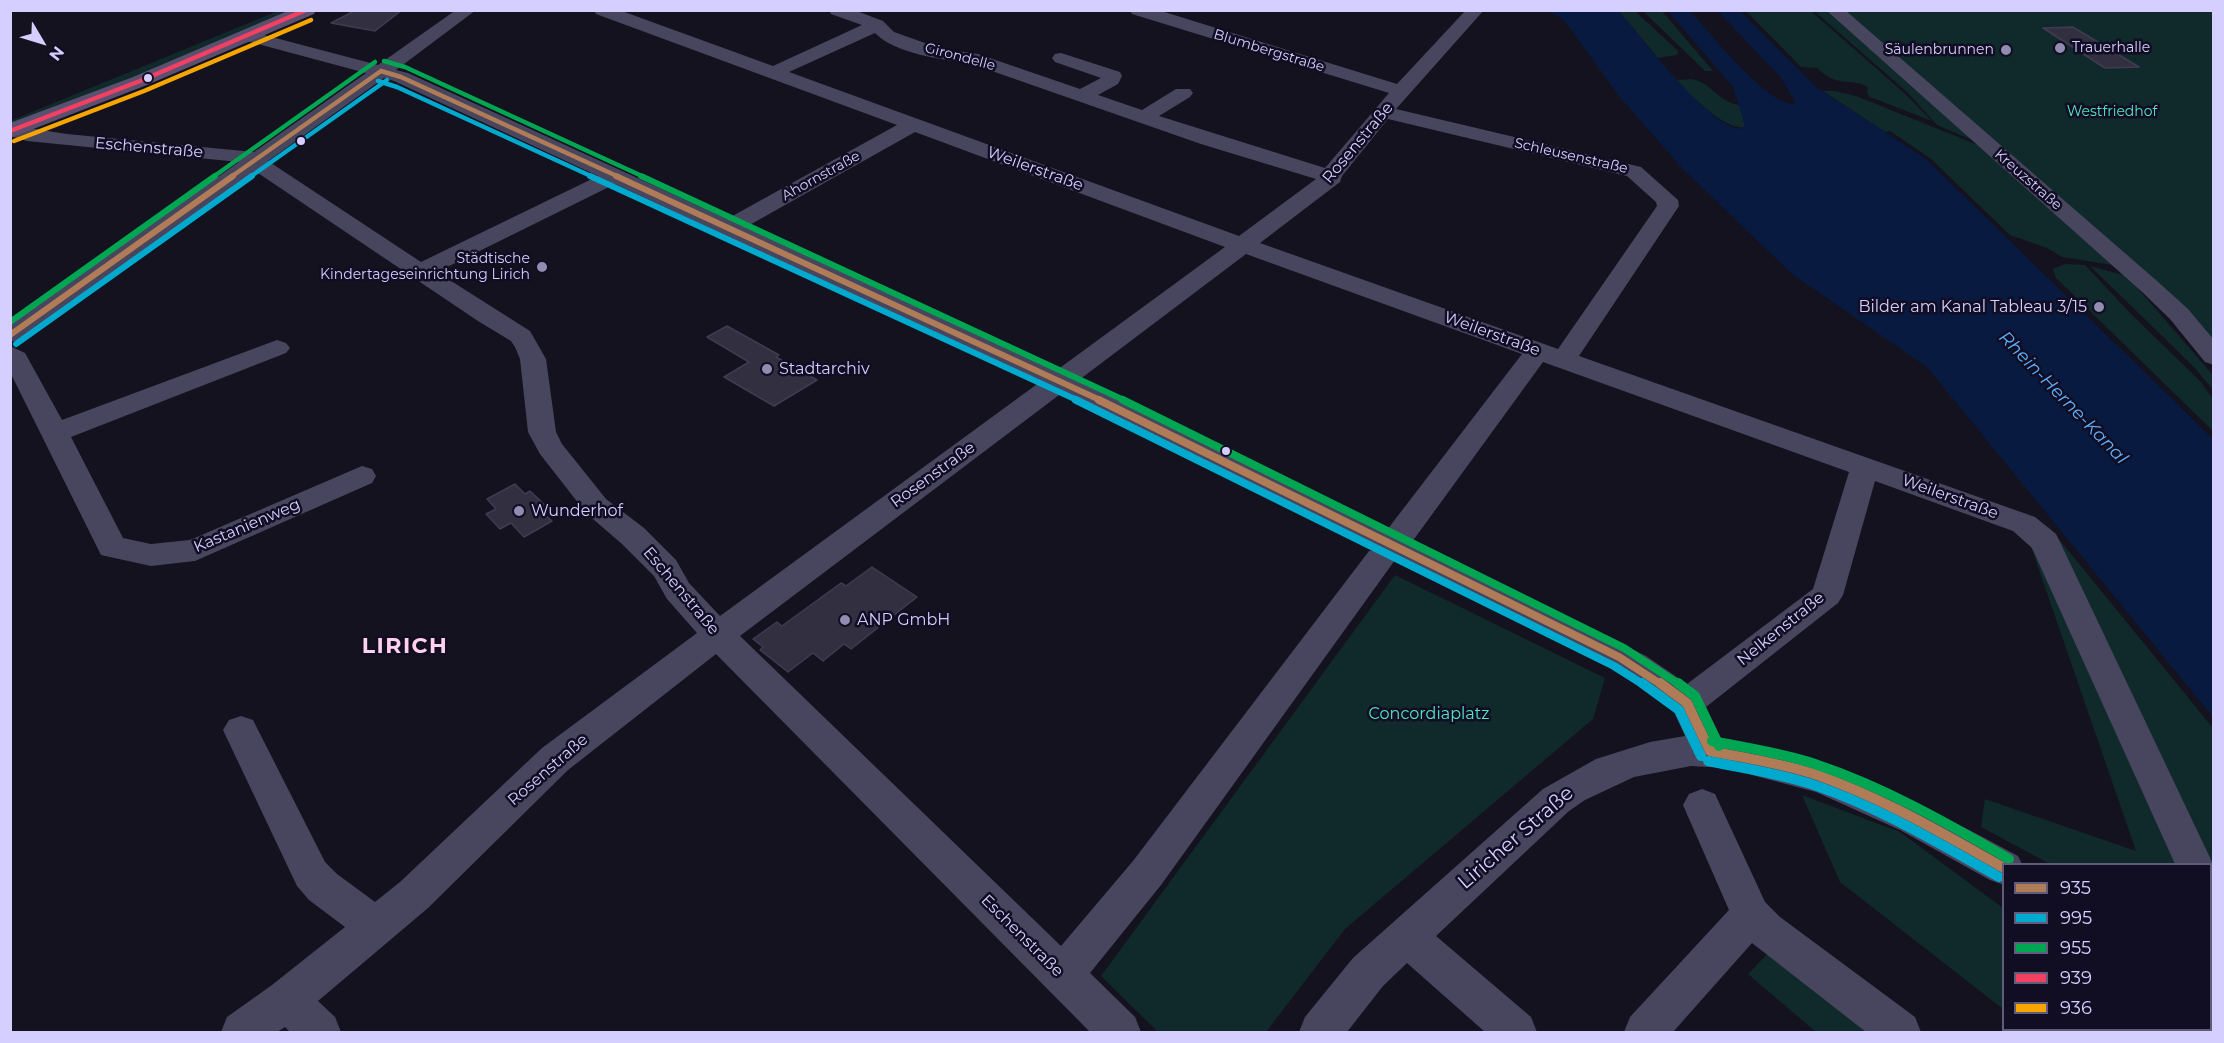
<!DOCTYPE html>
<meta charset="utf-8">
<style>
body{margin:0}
#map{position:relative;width:2224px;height:1043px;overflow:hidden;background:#14121e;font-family:Montserrat,sans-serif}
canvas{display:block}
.frame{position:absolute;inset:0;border:12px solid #d5cfff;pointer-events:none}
.legend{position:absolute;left:2002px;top:863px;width:210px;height:168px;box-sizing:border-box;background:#110d23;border:2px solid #5f5b7b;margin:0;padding:8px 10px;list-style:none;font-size:18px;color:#d5cfff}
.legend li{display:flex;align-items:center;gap:12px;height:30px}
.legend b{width:30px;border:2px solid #5f5b7b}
.north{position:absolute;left:12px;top:12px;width:60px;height:60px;-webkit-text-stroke:4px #110d23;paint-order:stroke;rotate:128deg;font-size:16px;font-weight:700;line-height:24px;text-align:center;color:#d5cfff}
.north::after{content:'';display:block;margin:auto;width:21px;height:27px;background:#d5cfff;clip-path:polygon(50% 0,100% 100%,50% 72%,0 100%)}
</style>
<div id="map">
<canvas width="2224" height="1043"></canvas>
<div class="frame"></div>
<ul class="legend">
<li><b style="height:8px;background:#b07c57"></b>935</li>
<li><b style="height:8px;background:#00a9ce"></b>995</li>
<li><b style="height:8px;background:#00a651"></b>955</li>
<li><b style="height:8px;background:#f24062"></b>939</li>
<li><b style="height:8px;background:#f7a600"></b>936</li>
</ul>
<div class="north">N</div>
</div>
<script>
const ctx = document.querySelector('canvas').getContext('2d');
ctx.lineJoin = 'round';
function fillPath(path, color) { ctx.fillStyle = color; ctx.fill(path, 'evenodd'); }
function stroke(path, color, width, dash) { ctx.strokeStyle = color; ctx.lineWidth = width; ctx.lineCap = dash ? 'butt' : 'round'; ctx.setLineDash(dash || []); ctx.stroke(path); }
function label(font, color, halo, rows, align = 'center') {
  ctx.font = font + ' Montserrat,sans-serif'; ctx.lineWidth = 5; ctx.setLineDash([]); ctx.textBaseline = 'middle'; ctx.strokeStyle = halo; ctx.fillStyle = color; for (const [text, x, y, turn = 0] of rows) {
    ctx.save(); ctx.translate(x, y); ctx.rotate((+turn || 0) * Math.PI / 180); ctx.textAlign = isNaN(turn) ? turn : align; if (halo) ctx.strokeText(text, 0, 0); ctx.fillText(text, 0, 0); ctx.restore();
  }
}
fillPath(new Path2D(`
 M278 11H294L242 34 11 126 10 121Z
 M1619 11H1635L1678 51 1677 55 1658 58Z
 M1643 11H1662L1713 71H1705Z
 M1746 11H1811L1903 92 1932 121 1870 97 1867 93 1868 88C1855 76 1839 90 1817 68L1801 67Z
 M1814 11H1831L1972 140 1937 125 1907 92Z
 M1838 11H2213V345Z
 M1691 79C1712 82 1717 102 1740 105L1745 127C1727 132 1687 93 1676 80Z
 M1823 91H1835L1856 96 1978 145 2113 265 2062 257 2047 248 2010 235 1931 159 1890 131 1885 132Z
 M2065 264 2085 265 2130 313 2200 381 2213 399V431L2056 278 2053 269Z
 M2090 266 2127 276 2213 375V390L2194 367Z
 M2049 527 2213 728V946L2210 945V864H2050L1981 827 1985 799 2136 851 2028 538Z
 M1395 575 1605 678 1593 719 1345 929 1266 1032H1158L1101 976Z
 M1802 795 1900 832 2003 908V1009L1840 882Z
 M1774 947 1879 1032H1816L1748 974Z
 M2211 1022 2213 1024V1032H2034L2030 1030H2210Z`), '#10292b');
fillPath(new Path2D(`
 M1548 11H1619C1642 38 1706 123 1739 129L1745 126 1733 87 1668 11H1690C1709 31 1767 105 1794 104L1795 102 1782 79 1718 11H1740L1816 87 1926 159 2213 439V717L1927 367 1792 274 1682 168 1619 96 1563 19Z`), '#081a3f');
const building = new Path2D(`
 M356 10H402L375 31 331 23Z
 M2073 27 2139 67 2105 68 2043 28Z
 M727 326 779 355 776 357 817 380 774 406 724 377 749 362 707 337Z
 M515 484 525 494 530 491 549 509 543 513 552 521 524 537 511 523 500 529 486 514 496 509 487 499Z
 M872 567 917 597 851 649 844 644 823 661 813 653 788 672 760 650 763 647 753 639 777 622 782 626 841 583 846 586Z`);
fillPath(building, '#323040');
stroke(building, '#403b52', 1.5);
fillPath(new Path2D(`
 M456 10H476L396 70 408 73 727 219 897 125 596 14 594 10H619L773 66 862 25 831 14 829 10H854L883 21 894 32 942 49 978 54 1080 89 1101 78 1055 62 1052 58 1055 54 1061 53 1120 72 1122 76 1118 84 1098 95 1142 110 1176 89H1190L1193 93 1190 97 1159 116 1325 168 1389 93 1132 14 1130 10H1158L1397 84 1466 10H1484L1396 109 1641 167 1678 200 1679 206 1579 356 2035 517 2056 534 2060 542 2213 864 2210 870V864H2175L2032 548 2013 531 1875 481 1843 595 1838 603 1706 707 1721 738C1830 758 1921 803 2018 856L2022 864H2004V885L1990 880 1900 830 1816 792 1726 768 1691 766 1634 777 1585 800 1569 811 1436 936 1531 1017 1537 1032H1485L1407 963 1383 986 1347 1032H1299L1305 1017 1353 958 1543 789 1596 759 1650 742 1685 736 1674 712 1622 674 1395 560 1161 885 1090 973 1135 1017 1141 1032H1090L716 654 568 770 428 908 318 1001 335 1017 341 1032H290L285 1027 277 1032H221L227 1017 272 985 345 927 309 900 297 886 223 730 229 720 241 716 253 720 325 862 337 874 375 902 400 882 542 748 697 633 667 599 654 576 622 544 586 513 540 454 528 432 520 359 515 347 511 341 478 321 255 171 19 340 10 342V323L239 162 27 141 10 136V125L67 134 254 152 366 73 243 40 240 36 243 32 249 31 378 65ZM875 33C894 53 942 60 969 63L1201 144 1316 179 1239 236 789 72ZM384 78 394 81 598 176 421 262 268 161ZM1388 119 1627 176 1656 202 1657 206 1558 349 1260 243 1340 182 1342 176ZM915 132 1225 247 1057 370 746 227ZM615 184 1040 382 720 616 689 583 676 560 644 528 606 499 562 444 556 432 546 359 530 331 437 272ZM1246 254 1522 354 1387 530 1079 380ZM1543 362 1849 472 1813 589 1687 684 1646 656 1412 542ZM1063 392 1375 550 1369 551 1133 861 1061 946 740 636Z
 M1826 10H1845L2157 281 2188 309 2214 340V365L2205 362 2170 319 2141 291Z
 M277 340 286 343 290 348 286 353 71 437 123 538 151 544 190 540 362 466 372 469 376 476 372 483 195 561 151 566 101 555 10 372V346L25 353 62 420Z
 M1702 789 1715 794 1765 902 1780 917 1915 1017 1921 1032H1866L1752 943 1673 1032H1624L1630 1017 1729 910 1683 805 1689 794Z
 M2210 881 2214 882V924L2210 923Z
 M2210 953 2214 955V995L2210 994Z`), '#48465f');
fillPath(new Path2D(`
 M290 10H316L314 14 147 85 10 138V123L133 77Z`), '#5c5070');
stroke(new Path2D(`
 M381 71 401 77 619 177
 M231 177 381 71`), '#b07c57', 4.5);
stroke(new Path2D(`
 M616 176 1102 401
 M10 335 233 176`), '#b07c57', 6);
stroke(new Path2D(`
 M1099 400 1619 657 1662 685`), '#b07c57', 8);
stroke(new Path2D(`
 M1660 683 1687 703 1710 751
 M1710 751C1745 758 1780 763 1814 774 1881 797 1942 833 2004 868`), '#b07c57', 10);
stroke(new Path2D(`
 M378 81 397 87 593 177
 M250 177 387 80`), '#00a9ce', 4.5);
stroke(new Path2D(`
 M590 176 1079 401
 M16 344 252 176`), '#00a9ce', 6);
stroke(new Path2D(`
 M1076 400 1614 666 1644 685`), '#00a9ce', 8);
stroke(new Path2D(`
 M1642 683 1679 710 1701 756
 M1708 761C1742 768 1777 773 1811 784 1877 806 1938 843 1999 877`), '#00a9ce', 10);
stroke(new Path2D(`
 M384 61 405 67 644 177
 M213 177 375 62`), '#00a651', 4.5);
stroke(new Path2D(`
 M641 176 1126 401
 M10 322 215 176`), '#00a651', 6);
stroke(new Path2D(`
 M1123 400 1624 648 1680 685`), '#00a651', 8);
stroke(new Path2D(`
 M1678 683 1695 696 1719 746
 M1712 741C1747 748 1782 753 1815 764 1884 787 1947 823 2009 859`), '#00a651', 10);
stroke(new Path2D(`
 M10 131 140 81 306 10`), '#f24062', 4.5);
stroke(new Path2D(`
 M14 141 144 91 311 20`), '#f7a600', 4.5);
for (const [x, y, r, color] of [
 [2060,48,6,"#918db0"],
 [2006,50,6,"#918db0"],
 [148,78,5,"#d5cfff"],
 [301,141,5,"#d5cfff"],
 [542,267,6,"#918db0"],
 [2099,307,6,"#918db0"],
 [767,369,6,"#918db0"],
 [1226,451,5,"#d5cfff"],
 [519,511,6,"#918db0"],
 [845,620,6,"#918db0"]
]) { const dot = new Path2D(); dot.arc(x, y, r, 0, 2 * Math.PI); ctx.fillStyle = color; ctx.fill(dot); stroke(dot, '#110d23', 2); }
label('14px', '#d5cfff', '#110d23', [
 ["Trauerhalle",2072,48,"left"],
 ["Säulenbrunnen",1994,50],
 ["Städtische",530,259],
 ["Kindertageseinrichtung Lirich",530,275]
], 'right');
label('14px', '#d5cfff', '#110d23', [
 ["Blumbergstraße",1269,51,17],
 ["Girondelle",960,57,15],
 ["Schleusenstraße",1571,156,13],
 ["Ahornstraße",821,176,-29],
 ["Kreuzstraße",2028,180,41]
]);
label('14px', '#54e5c4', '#110d23', [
 ["Westfriedhof",2112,112]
]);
label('16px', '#d5cfff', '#110d23', [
 ["Rosenstraße",1358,143,-50],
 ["Eschenstraße",149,148,5],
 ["Weilerstraße",1035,169,20],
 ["Weilerstraße",1492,334,20],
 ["Rosenstraße",933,475,-36],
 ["Weilerstraße",1950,497,20],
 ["Kastanienweg",247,526,-23],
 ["Eschenstraße",681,591,50],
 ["Nelkenstraße",1781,629,-39],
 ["Rosenstraße",548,770,-41],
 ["Eschenstraße",1022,936,45]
]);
label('16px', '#d5cfff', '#110d23', [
 ["Bilder am Kanal Tableau 3/15",2087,307,"right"],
 ["Stadtarchiv",779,369],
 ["Wunderhof",531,511],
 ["ANP GmbH",857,620]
], 'left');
label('16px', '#54e5c4', '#110d23', [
 ["Concordiaplatz",1429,714]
]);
label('italic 18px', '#5db0ff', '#110d23', [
 ["Rhein-Herne-Kanal",2063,398,46]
]);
label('20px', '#d5cfff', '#110d23', [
 ["Liricher Straße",1516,838,-41]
]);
ctx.letterSpacing = '1.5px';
label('bold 22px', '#ffd1ed', '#110d23', [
 ["LIRICH",405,647]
]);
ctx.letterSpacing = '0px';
</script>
